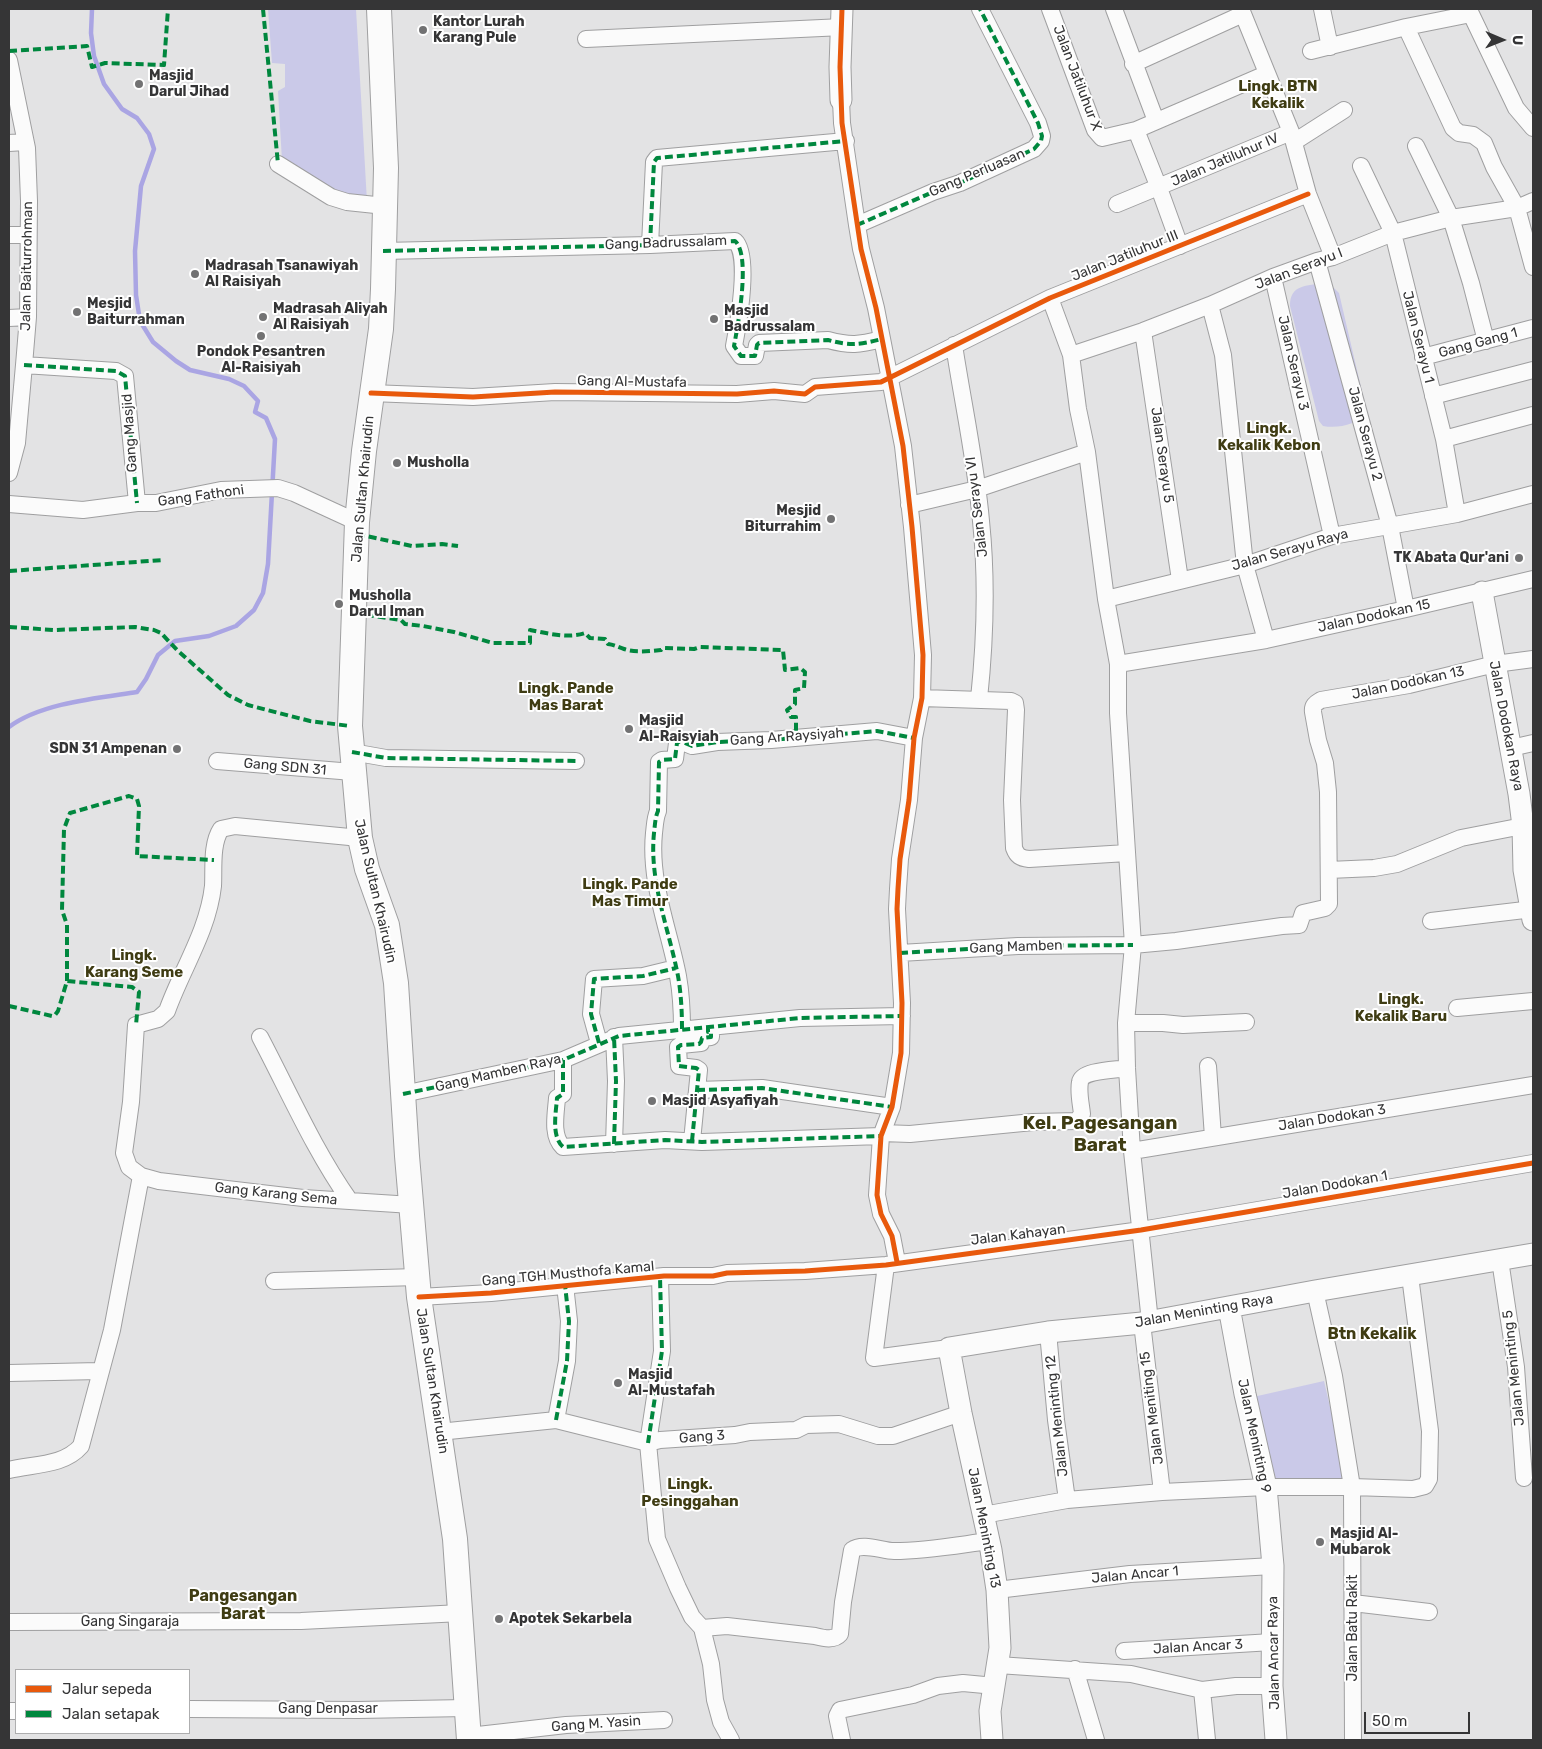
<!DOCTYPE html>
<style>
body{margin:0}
#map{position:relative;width:1542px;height:1749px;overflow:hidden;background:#e3e3e4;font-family:Rubik,sans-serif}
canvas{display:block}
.frame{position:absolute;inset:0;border:10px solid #353536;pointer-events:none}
.legend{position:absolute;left:15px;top:1669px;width:175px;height:65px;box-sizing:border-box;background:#fff;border:1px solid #aeaeaf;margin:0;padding:6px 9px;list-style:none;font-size:15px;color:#353536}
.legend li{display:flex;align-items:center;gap:10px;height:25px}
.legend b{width:25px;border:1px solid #aeaeaf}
.north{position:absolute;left:1477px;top:15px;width:50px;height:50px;-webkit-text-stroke:4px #fff;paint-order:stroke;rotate:91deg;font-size:14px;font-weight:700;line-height:20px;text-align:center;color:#353536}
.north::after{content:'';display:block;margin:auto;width:18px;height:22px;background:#353536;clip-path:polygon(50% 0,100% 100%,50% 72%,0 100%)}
.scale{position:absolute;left:1364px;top:1712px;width:106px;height:22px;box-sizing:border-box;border:2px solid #353536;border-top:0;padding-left:6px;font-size:15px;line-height:18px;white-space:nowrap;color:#353536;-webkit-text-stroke:4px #fff;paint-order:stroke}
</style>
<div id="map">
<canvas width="1542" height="1749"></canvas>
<div class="frame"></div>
<ul class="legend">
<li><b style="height:6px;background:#e8590c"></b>Jalur sepeda</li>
<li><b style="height:6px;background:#00873e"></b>Jalan setapak</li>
</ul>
<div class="north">U</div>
<div class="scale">50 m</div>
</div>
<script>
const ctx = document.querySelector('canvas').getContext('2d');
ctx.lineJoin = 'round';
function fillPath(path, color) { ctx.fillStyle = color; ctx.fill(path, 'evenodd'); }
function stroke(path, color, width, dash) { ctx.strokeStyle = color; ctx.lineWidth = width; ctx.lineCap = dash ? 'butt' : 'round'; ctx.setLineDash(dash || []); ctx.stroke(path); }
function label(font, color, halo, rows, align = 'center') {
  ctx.font = font + ' Rubik,sans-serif'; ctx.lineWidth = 4; ctx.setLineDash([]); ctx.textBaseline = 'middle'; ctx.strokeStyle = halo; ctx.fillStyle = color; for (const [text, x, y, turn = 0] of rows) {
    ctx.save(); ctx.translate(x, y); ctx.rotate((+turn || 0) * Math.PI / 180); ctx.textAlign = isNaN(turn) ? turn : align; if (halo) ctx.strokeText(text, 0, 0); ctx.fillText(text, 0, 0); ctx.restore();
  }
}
fillPath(new Path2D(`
 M268 9H356L367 202 333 197 282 161 278 91 285 87V64L272 63Z
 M1324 283 1334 288 1339 293 1367 413C1357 424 1339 429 1323 426L1319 421 1290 306C1290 284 1307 286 1324 283Z
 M1324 1381 1347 1480 1272 1485 1253 1397Z`), '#cac9e8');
stroke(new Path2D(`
 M9 727C41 703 98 698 137 692L146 679 158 655 175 641 209 636 236 626 254 610 263 593 268 564 275 439 266 418 255 412 258 401 244 386 229 379 190 370 176 361 153 342 140 321 136 295 135 251 141 186 154 149 149 134 137 118 122 109 104 84 94 56 91 33 92 9`), '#aaa5e3', 4.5);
const minor = new Path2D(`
 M1050 9 1095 130 1102 138 1136 130 1159 188 1180 246
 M1114 9 1156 121
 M1241 9 1291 132 1308 194 1333 257
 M1322 9 1330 47
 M1406 27 1453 128 1459 133 1473 135 1484 143 1494 167 1517 208 1533 267
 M586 39 843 27
 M1311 51 1406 27 1471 14 1516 108 1533 128
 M9 60 27 148 29 201 28 317 24 365 17 443 9 473
 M1133 64 1243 14
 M841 100 842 123 857 225 861 249 876 308 903 446 912 527 923 655 922 698 914 738 909 800 900 859 898 889 897 909 902 1003 901 1053 892 1107 881 1136 877 1195 881 1214 892 1236 897 1262
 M1136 130 1266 74
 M1294 142 1344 110
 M9 143 25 142
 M1416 146 1451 218 1471 283 1486 341
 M278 164 331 197 347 202 385 206
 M1361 166 1393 233 1444 439 1457 514
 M1117 204 1291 132
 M857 225 933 192 960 183 1034 149 1041 141 1042 136 1038 123 980 9
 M9 235H27
 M650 245 654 162 657 158 846 141
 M383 251 650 245 735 241C751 255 738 325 734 346L741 356H755L757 345 759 343 828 340C851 346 858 345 882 339
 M1317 261 1390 526 1406 609
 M1273 277 1332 536
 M1050 298 1071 355 1078 409 1087 452 1106 599 1118 664V713L1133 945 1126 1023 1127 1068 1132 1151 1150 1322
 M1210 305 1223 355 1245 565 1266 640
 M9 318 28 317
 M1143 331 1180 580
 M954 345C963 404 976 463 981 521 987 579 985 642 979 699
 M1071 355 1143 331 1210 305 1273 277 1317 261 1333 257 1393 233 1451 218 1517 208 1533 201
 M1423 357 1533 328
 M24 365 116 371 125 376 137 503
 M371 393 473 397 555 392 737 394 774 391 805 394 815 387 881 382 1050 298 1308 194
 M1433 396 1533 370
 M1444 439 1533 415
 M9 504 83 510 137 503H156L221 490 278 488 294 493 357 522
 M909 505 977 489 1087 452
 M1106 599 1245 565 1332 536 1457 514 1533 494
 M1118 664 1266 640 1406 609 1533 579
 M922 698 1011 701 1015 703 1016 710 1012 800 1014 848C1017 856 1020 858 1029 859L1127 853
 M1511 748 1533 743
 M352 752 386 758 576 761
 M217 761 353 772
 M360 838 235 826 221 829C211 844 214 869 213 886 208 931 182 969 167 1011L158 1019 136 1025 131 1102 124 1153 129 1167 141 1176 159 1181 303 1198 412 1205
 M1329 870 1374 868 1397 864 1461 838 1533 824
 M1431 921 1533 909
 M900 953 1018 946 1133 945 1176 941 1282 926 1299 925 1303 913 1325 908 1329 904 1328 792 1325 763 1318 740 1313 712C1312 705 1316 703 1321 700L1409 685 1495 664 1533 659
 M1457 1008 1533 1001
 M1126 1023H1163L1183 1025 1246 1022
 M682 1029C682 1011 681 993 678 976 669 929 649 882 654 833 655 825 655 818 658 811L659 762 662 760 675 759 677 743 680 741 692 746 717 742 771 740 877 731 914 738
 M260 1037C289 1092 314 1150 350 1201
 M599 1043 591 1014 594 979 643 976 676 968
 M563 1060V1094L557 1098C556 1113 551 1136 563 1147L665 1140 702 1142 881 1136
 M1208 1066 1213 1137
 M697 1090 762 1088 892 1107
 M403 1094 563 1060 619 1036 800 1018 902 1016
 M882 1133 910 1134 1033 1122 1077 1121 1082 1114C1081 1104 1078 1092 1080 1082 1082 1070 1116 1070 1127 1068
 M692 1141 699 1070 696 1068 679 1066 678 1047 681 1045 701 1043 702 1038 711 1037V1032H708V1030
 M614 1144 616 1081 614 1037
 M1132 1151 1533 1085
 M1500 1260 1516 1367 1524 1478
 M886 1265 874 1358 949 1348
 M660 1277 662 1351 648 1443 657 1539 678 1588 692 1617 702 1628 711 1664 715 1700 721 1722 731 1740
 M274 1281 418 1277
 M1315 1291 1334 1376 1352 1487 1353 1740
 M419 1297 491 1293 664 1276H713L727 1273 805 1271 886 1265 1141 1230 1533 1163
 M1142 1323 1162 1492
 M1048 1332 1056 1420 1067 1500
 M9 1373 99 1371
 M556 1420 567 1361 569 1321 565 1285
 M439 1432 556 1420 648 1443 660 1440 735 1435 750 1432 796 1430 806 1425 839 1424 878 1436H893L961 1413
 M9 1470C33 1464 64 1466 81 1446L112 1330 141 1176
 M983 1515 1067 1500 1162 1492 1266 1487H1352L1413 1489 1425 1486 1429 1479 1430 1431 1410 1276
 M997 1590 1130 1574 1273 1566
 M1353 1603 1429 1612
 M9 1622 301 1621 461 1613
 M702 1628 727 1626 815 1636C823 1638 834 1641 840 1634L843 1602 852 1550C863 1542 882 1551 894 1551 926 1551 958 1545 989 1541
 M1124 1651 1272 1642
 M998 1665 1131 1674 1202 1690 1236 1686H1272
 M1075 1669 1096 1740
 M1202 1690 1207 1740
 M189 1709 358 1710 466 1708
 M9 1711H16
 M469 1736 566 1725 664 1720
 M842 1740 837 1716 840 1710 913 1695 938 1686 963 1683 995 1686`);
const tertiary = new Path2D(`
 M841 100 840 67 842 9
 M1482 592 1519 794 1523 826 1524 870 1533 920
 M1229 1307 1245 1394 1266 1487 1273 1566 1272 1686 1276 1740
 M992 1740 990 1711 1000 1648 997 1590 991 1550 961 1413 949 1348 1048 1332 1142 1323 1315 1291 1533 1254`);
const secondary = new Path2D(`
 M379 9 386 168 383 289 381 329 364 451 357 522 350 726 360 838 367 869 387 925 396 983 407 1156 419 1297 455 1539 469 1740`);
stroke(minor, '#9f9fa0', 18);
stroke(tertiary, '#9f9fa0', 23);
stroke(secondary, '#9f9fa0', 26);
stroke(minor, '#fbfbfb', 16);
stroke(tertiary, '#fbfbfb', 21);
stroke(secondary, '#fbfbfb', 24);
stroke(new Path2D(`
 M263 9 278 164
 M9 51 87 46 92 67 105 63 164 65 168 9
 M857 225 933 192 960 183 1034 149 1041 141 1042 136 1038 123 980 9
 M650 245 654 162 657 158 846 141
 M383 251 650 245 735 241C751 255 738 325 734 346L741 356H755L757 345 759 343 828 340C851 346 858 345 882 339
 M24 365 116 371 125 376 137 503
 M357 534 412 546 442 544 458 546
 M9 571 163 560
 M354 613 401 620 405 624 423 626 454 632 493 643H530V630C546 633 568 639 585 633L590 638 605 639 608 644C615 645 618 647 624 649 635 653 650 651 661 650L663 648 694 649 700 647 783 650 785 670 800 668 805 672 804 688 795 690V704L787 710 791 717H796V737
 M9 627 54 630 135 627 154 630 161 633 177 650 228 695 248 705 310 721 350 726
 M352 752 386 758 576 761
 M900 953 1018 946 1133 945
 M67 981V925L62 910 64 829 70 813 129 796 137 799 139 806 137 856 214 860
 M9 1006 52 1016 55 1015 58 1011 67 981 132 987 139 992 136 1025
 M682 1029C682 1011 681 993 678 976 669 929 649 882 654 833 655 825 655 818 658 811L659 762 662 760 675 759 677 743 680 741 692 746 717 742 771 740 877 731 914 738
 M599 1043 591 1014 594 979 643 976 676 968
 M563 1060V1094L557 1098C556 1113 551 1136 563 1147L665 1140 702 1142 881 1136
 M697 1090 762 1088 892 1107
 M403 1094 563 1060 619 1036 800 1018 902 1016
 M692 1141 699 1070 696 1068 679 1066 678 1047 681 1045 699 1044 701 1042 702 1038 711 1037V1032H708V1027
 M614 1144 616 1081 614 1037
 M556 1420 567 1361 569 1321 565 1285
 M648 1443 662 1351 660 1277`), '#00873e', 4, [8, 4]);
stroke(new Path2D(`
 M842 9 840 67 842 123 861 249 876 308 903 446 912 527 923 655 922 698 914 738 909 800 900 859 898 889 897 909 902 1003 901 1053 892 1107 881 1136 877 1195 881 1214 892 1236 897 1262
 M371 393 473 397 555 392 737 394 774 391 805 394 815 387 881 382 1050 298 1308 194
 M419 1297 491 1293 664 1276H713L727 1273 805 1271 886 1265 1141 1230 1533 1163`), '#e8590c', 5);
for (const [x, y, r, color] of [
 [423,30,5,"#727273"],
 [139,84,5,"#727273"],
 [195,274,5,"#727273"],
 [77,312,5,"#727273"],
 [263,317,5,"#727273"],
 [714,319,5,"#727273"],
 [261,336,5,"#727273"],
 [397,463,5,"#727273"],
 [831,519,5,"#727273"],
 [1519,558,5,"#727273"],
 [339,604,5,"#727273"],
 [629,729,5,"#727273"],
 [177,749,5,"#727273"],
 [652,1101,5,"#727273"],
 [618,1383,5,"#727273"],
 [1320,1542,5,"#727273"],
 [499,1619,5,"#727273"]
]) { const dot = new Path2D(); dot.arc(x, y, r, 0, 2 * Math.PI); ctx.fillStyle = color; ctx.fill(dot); stroke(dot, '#fff', 2); }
label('bold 14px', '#353536', '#fff', [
 ["Kantor Lurah",433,22],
 ["Karang Pule",433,38],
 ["Masjid",149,76],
 ["Darul Jihad",149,92],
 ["Madrasah Tsanawiyah",205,266],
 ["Al Raisiyah",205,282],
 ["Mesjid",87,304],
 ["Baiturrahman",87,320],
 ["Madrasah Aliyah",273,309],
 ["Al Raisiyah",273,325],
 ["Masjid",724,311],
 ["Badrussalam",724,327],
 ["Pondok Pesantren",261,352,"center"],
 ["Al-Raisiyah",261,368,"center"],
 ["Musholla",407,463],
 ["Mesjid",821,511,"right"],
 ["Biturrahim",821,527,"right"],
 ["TK Abata Qur'ani",1509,558,"right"],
 ["Musholla",349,596],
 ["Darul Iman",349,612],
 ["Masjid",639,721],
 ["Al-Raisyiah",639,737],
 ["SDN 31 Ampenan",167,749,"right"],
 ["Masjid Asyafiyah",662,1101],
 ["Masjid",628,1375],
 ["Al-Mustafah",628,1391],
 ["Masjid Al-",1330,1534],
 ["Mubarok",1330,1550],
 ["Apotek Sekarbela",509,1619]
], 'left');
label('14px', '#353536', '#fff', [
 ["Jalan Jatiluhur X",1077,78,69],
 ["Jalan Jatiluhur IV",1225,160,-23],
 ["Gang Perluasan",977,173,-23],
 ["Gang Badrussalam",666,243,-2],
 ["Jalan Jatiluhur III",1125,256,-22],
 ["Jalan Baiturrohman",27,266,-89],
 ["Jalan Serayu I",1299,269,-21],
 ["Jalan Serayu 1",1418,337,76],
 ["Gang Gang 1",1478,343,-15],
 ["Jalan Serayu 3",1293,363,77],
 ["Gang Al-Mustafa",632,382,1],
 ["Gang Masjid",130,433,-94],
 ["Jalan Serayu 2",1365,434,75],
 ["Jalan Serayu 5",1162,455,82],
 ["Jalan Sultan Khairudin",363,489,-85],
 ["Gang Fathoni",201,496,-8],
 ["Jalan Serayu VI",977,507,-97],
 ["Jalan Serayu Raya",1290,550,-16],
 ["Jalan Dodokan 15",1374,616,-12],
 ["Jalan Dodokan 13",1408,683,-12],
 ["Jalan Dodokan Raya",1506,726,79],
 ["Gang Ar Raysiyah",787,737,-4],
 ["Gang SDN 31",285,767,5],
 ["Jalan Sultan Khairudin",375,891,77],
 ["Gang Mamben",1016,947,-2],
 ["Gang Mamben Raya",498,1073,-13],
 ["Jalan Dodokan 3",1332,1118,-9],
 ["Jalan Dodokan 1",1335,1185,-10],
 ["Gang Karang Sema",276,1194,6],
 ["Jalan Kahayan",1018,1235,-7],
 ["Gang TGH Musthofa Kamal",568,1274,-5],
 ["Jalan Meninting Raya",1204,1311,-10],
 ["Jalan Meninting 5",1514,1368,-96],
 ["Jalan Sultan Khairudin",432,1381,81],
 ["Jalan Meniting 15",1152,1408,-97],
 ["Jalan Meninting 12",1057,1416,-96],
 ["Jalan Meninting 9",1254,1436,78],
 ["Gang 3",702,1437,-4],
 ["Jalan Meninting 13",984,1528,79],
 ["Jalan Ancar 1",1135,1575,-5],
 ["Gang Singaraja",130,1622],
 ["Jalan Batu Rakit",1353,1628,-90],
 ["Jalan Ancar 3",1198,1647,-3],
 ["Jalan Ancar Raya",1274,1653,-91],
 ["Gang Denpasar",328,1709],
 ["Gang M. Yasin",596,1724,-4]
]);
label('bold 15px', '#3f3c13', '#fff', [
 ["Lingk. BTN",1278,87],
 ["Kekalik",1278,104],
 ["Lingk.",1269,429],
 ["Kekalik Kebon",1269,446],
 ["Lingk. Pande",566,689],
 ["Mas Barat",566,706],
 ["Lingk. Pande",630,885],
 ["Mas Timur",630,902],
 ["Lingk.",134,956],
 ["Karang Seme",134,973],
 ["Lingk.",1401,1000],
 ["Kekalik Baru",1401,1017],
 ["Lingk.",690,1485],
 ["Pesinggahan",690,1502]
]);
label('bold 16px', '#3f3c13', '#fff', [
 ["Btn Kekalik",1372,1334],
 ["Pangesangan",243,1596],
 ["Barat",243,1614]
]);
label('bold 19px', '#3f3c13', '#fff', [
 ["Kel. Pagesangan",1100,1124],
 ["Barat",1100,1146]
]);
</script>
